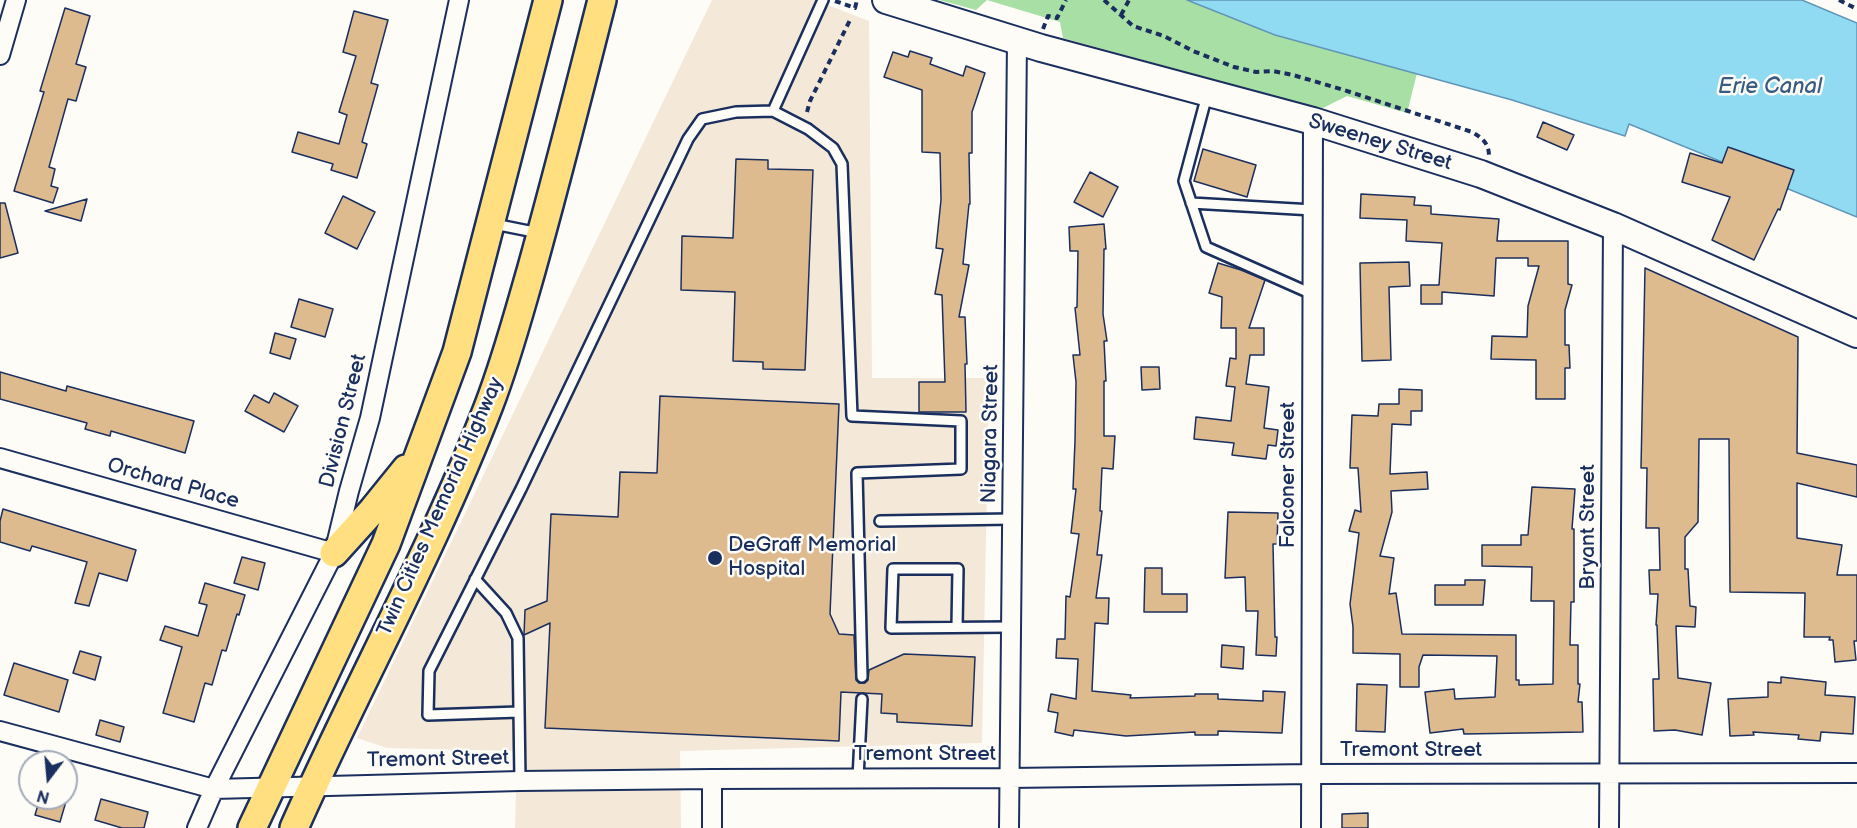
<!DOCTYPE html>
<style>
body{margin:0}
#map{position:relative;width:1857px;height:828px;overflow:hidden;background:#fdfcf7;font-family:"Balsamiq Sans",sans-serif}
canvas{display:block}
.north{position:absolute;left:18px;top:750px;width:60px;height:60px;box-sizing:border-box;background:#fdfcf7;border:2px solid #a3aaba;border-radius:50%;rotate:196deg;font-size:16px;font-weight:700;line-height:24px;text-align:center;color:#1b2f5e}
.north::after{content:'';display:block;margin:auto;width:21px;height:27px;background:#1b2f5e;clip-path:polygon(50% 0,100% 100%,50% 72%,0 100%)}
</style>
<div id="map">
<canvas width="1857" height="828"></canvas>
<div class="north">N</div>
</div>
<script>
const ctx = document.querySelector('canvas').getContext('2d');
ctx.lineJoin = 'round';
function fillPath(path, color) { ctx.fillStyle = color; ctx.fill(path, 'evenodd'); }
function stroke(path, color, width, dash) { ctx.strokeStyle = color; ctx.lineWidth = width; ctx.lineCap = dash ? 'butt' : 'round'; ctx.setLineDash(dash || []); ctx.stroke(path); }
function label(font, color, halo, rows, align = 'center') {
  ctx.font = font + ' "Balsamiq Sans",sans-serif'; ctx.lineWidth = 5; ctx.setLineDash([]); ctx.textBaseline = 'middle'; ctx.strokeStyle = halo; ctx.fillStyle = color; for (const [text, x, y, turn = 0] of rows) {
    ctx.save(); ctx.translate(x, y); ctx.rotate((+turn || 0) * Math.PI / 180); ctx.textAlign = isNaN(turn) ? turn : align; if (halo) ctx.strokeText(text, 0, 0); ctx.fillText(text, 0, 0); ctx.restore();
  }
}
fillPath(new Path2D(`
 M712 0H815L869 21 872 378H989L982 743 680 751 681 828H515L517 751 387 748 357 738Z`), '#f4e8d8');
fillPath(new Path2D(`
 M939 0H1187L1275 35 1417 73 1407 113 1347 96 1321 109 1063 38 1060 22 987 0 976 10Z`), '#a7dfa4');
const water = new Path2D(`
 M1187 0H1802L1857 23V217L1629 124 1625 136 1512 100 1275 35Z`);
fillPath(water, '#90daf2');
stroke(water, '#6196b7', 1.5);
const building = new Path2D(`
 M65 8 90 16 76 64 86 67 76 101 68 99 49 167 55 169 51 186 58 188 53 203 14 191 44 92 40 91Z
 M354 11 388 20 371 83 378 85 362 142 367 144 357 178 331 170 333 164 292 152 298 132 339 144 347 115 339 112 356 56 343 52Z
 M910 51 932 58 930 64 963 76 966 66 985 73 972 112V153H969L970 204H969L963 264 969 265 959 317H965L967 364H965L966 412H919V382H945L942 295 935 294 943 249 936 248 941 200 940 153 922 152V90L884 77 893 52 908 57Z
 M1543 122 1574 135 1567 150 1537 137Z
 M1728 147 1794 170 1780 210 1778 209 1754 260 1712 240 1730 197 1682 182 1690 153 1722 163Z
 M1203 149 1256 165 1247 197 1194 181Z
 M736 159 768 160V169L813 170 805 370 763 369V362L733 361 735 292 681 290 682 236 733 238Z
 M1090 172 1118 187 1103 217 1074 202Z
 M1361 194 1415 197 1414 205 1431 206V214L1499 219 1497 241H1568V284L1572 285 1565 310V345H1569L1570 368H1565V399H1536V360L1491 359 1492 336 1527 337 1528 306 1539 266H1528V258H1496L1494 296 1442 292V304H1421V285H1439L1442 243 1406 241 1407 220 1360 218Z
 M343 196 375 212 357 249 325 233Z
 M87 199 81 221 45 211Z
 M0 203H5L18 253 0 258Z
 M1104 224 1106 249H1104L1103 314 1107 341H1104L1106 381H1104V436H1115L1113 469 1102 468 1100 511H1102L1097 555H1102L1096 598H1109L1108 624 1095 623 1092 691 1131 695 1130 698 1195 696V694H1218V699L1263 701V691L1285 692 1282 733 1218 731V735H1195V732L1126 736 1074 730 1073 736 1055 732 1058 713 1048 711 1051 694 1076 699 1078 659 1056 658 1057 639H1065L1066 596 1070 597 1079 534 1071 533 1076 489H1073L1075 441 1076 382 1073 355H1080L1075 308 1077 307 1078 251H1070L1069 227Z
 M1409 262 1410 286 1389 287 1391 360 1362 361 1360 263Z
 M1218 263 1241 270 1265 280 1249 328H1264V355H1250L1246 384 1269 387 1264 428 1278 430 1276 446 1268 445 1266 459 1232 455 1234 443 1194 439 1196 417 1231 421 1235 387 1226 386 1230 358 1236 359V328H1221L1222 297 1209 293Z
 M1645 268 1798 337 1797 453 1857 465V497L1797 483V538L1842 545 1837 575H1857V641H1854L1856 660 1835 662 1833 640H1829L1830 637H1804L1805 593 1730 592 1729 439H1699L1698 522 1685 537V569H1688L1690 606 1696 607 1695 627 1676 626 1678 678 1711 683 1702 735 1675 730 1654 731 1653 679H1659L1657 625H1656L1658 594H1650L1649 570H1660L1659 528H1646L1647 468H1641Z
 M299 299 333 309 325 337 291 327Z
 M275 333 296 339 290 359 270 353Z
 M1141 367H1159L1160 389 1142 390Z
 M0 372 66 391 67 386 194 421 185 453 111 431 110 436 85 429 87 423 0 399Z
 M1399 389 1422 390V411H1411V425L1392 424 1390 474 1427 472 1428 489 1391 491 1392 512 1380 556 1394 558 1389 594 1396 593 1402 634 1516 635V680H1519V685L1553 684 1554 601H1531L1532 567 1482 566V545H1521V535H1528L1532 487 1575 489 1572 529H1574V602H1571L1570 645H1578V684H1580L1578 702H1582L1583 732 1464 734 1463 729 1430 733 1425 692 1454 689 1455 699 1495 697 1497 656 1423 655 1419 667V687H1400V654L1353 653V627L1350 604 1359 533 1349 531 1355 510 1361 512 1358 468H1350L1352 415 1378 416 1379 404H1399Z
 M274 393 298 406 284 432 245 411 254 395 269 403Z
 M660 396 839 404 830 614 839 634 854 635 856 680 859 683H865L868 680 869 670 904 654 975 657 972 726 897 722V714L881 713 882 694 841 692 839 741 545 728 550 623 524 635 525 610 547 601 551 514 618 517 620 472 657 473Z
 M3 509 136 550 127 581 99 573 89 606 75 603 87 562 32 546 30 551 0 542V521Z
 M1228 512 1278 513 1277 544H1273L1275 637H1277L1276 656 1256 655 1258 611H1246L1245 577 1225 578Z
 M242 557 265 563 258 590 234 583Z
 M1145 568H1162V594H1187V612H1144Z
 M1465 580H1485L1483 605H1435V585H1465Z
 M205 583 245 595 239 615 237 614 226 651 222 650 212 685 205 683 194 722 163 713 182 647 160 640 165 626 198 636 207 605 199 603Z
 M1222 645 1244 647 1243 669 1221 667Z
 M80 651 101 657 95 680 73 673Z
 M14 663 68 680 59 712 4 695Z
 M1781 677 1826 682 1825 695 1855 697 1853 734 1821 732 1820 741 1798 739 1799 735 1753 732 1754 735 1730 736 1728 699 1768 697V682L1781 683Z
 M1357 684 1387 685 1385 732 1356 731Z
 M100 720 124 727 120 742 96 735Z
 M40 798H67L60 822 35 815Z
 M101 799 148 812 144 828H122L95 820Z
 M1368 813V828H1342V814Z`);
fillPath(building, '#deba8f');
stroke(building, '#1b2f5e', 1.5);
const lane = new Path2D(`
 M1207 95 1184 181 1206 247 1312 294
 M773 111 808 129 833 148 842 164 852 416 961 421V469L857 473 862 677
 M1191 203 1313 210
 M494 224 539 233
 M880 521 1012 519
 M475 579 506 613 518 638 520 781
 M957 627 958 569H893L891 628 1011 627
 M519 712 428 715 429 671 521 489 688 139 702 119 736 112 773 111 823 0
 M858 778 862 699`);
const street = new Path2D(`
 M0 55 16 0
 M0 458 334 553
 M0 731 214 789 520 781 712 779 1010 778 1311 774 1857 773
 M197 828 214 789 334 553 349 491 370 418 459 0
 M712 828V779
 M1009 828 1017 41
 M1311 828 1313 121
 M1609 828 1613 226`);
const secondary = new Path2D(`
 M886 0 1041 48 1313 121 1481 174 1613 226 1857 334`);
const primary = new Path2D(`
 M334 553 372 511 406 469
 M252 828 386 544 457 352 548 0
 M294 828C357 686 433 550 489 405 506 361 518 316 531 271 556 181 579 91 602 0`);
stroke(lane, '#1b2f5e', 14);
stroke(street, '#1b2f5e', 22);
stroke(secondary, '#1b2f5e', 30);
stroke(primary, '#1b2f5e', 32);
stroke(new Path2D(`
 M1104 0 1133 26 1164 36 1193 51 1234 67 1256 72 1273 71 1293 75 1344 90 1472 132C1482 138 1489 143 1489 156
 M1839 0 1857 9
 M835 1 855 8 857 0
 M1121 15 1129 0
 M1043 29 1048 16 1057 18 1066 0
 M807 112 810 101 851 18`), '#1b2f5e', 4, [6, 4.5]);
stroke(lane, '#fdfcf7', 9);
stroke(street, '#fdfcf7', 18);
stroke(secondary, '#fdfcf7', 26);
stroke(primary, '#ffdf80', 27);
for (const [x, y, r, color] of [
 [715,558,8,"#1b2f5e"]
]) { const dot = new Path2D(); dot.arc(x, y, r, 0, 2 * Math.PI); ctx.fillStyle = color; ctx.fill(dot); stroke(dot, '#fdfcf7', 2); }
label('21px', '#1b2f5e', '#fdfcf7', [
 ["Sweeney Street",1380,143,17],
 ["Division Street",344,421,-76],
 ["Niagara Street",991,434,-89],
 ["Falconer Street",1289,475,-90],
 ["Orchard Place",173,484,16],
 ["Twin Cities Memorial Highway",441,507,-66],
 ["Bryant Street",1589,527,-90],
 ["Tremont Street",1411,751],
 ["Tremont Street",925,755],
 ["Tremont Street",438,760,-1]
]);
label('21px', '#1b2f5e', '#fdfcf7', [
 ["DeGraff Memorial",728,546],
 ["Hospital",728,570]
], 'left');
label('italic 22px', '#385a83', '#fdfcf7', [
 ["Erie Canal",1770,87]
]);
</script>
